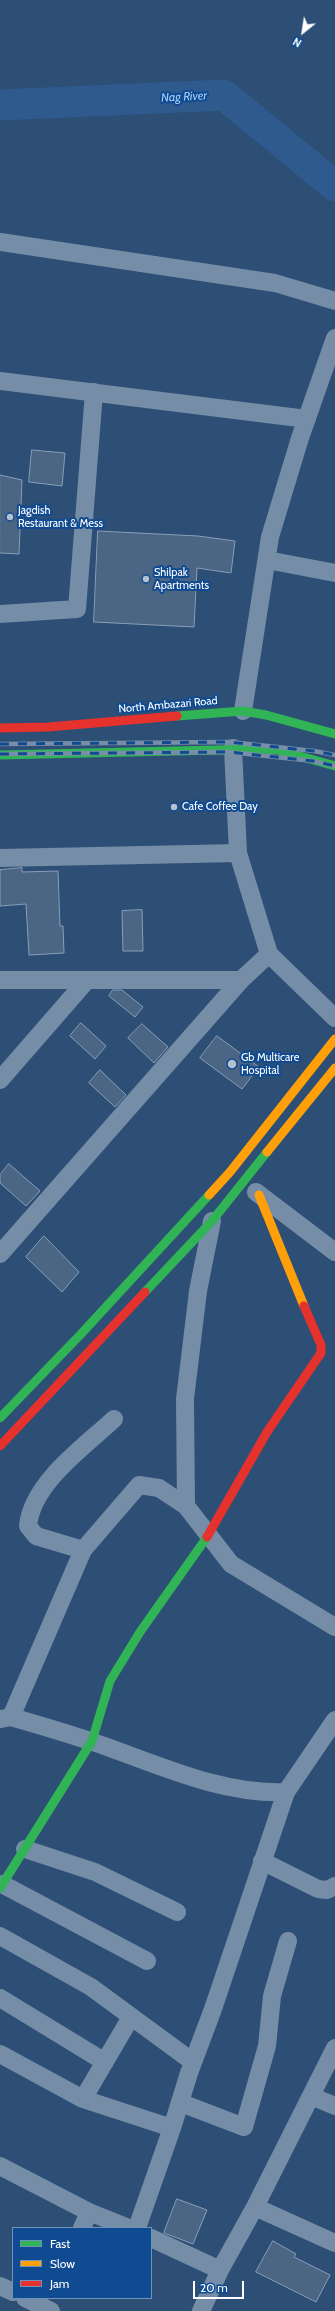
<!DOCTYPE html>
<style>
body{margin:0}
#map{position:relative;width:335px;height:2311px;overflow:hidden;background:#2d4e75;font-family:Cabin,sans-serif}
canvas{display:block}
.legend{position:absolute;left:12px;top:2227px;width:140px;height:72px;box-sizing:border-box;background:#104b92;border:1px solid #7093be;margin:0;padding:5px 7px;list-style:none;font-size:12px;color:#fff}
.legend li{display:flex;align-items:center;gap:8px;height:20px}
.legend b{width:20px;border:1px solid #7093be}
.north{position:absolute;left:283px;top:12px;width:40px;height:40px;-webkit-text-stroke:3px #104b92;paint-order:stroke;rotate:210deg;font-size:11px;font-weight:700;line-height:16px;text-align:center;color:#fff}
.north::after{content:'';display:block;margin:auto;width:14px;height:18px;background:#fff;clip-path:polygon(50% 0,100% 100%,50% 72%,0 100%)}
.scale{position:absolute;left:193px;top:2281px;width:51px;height:18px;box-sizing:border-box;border:2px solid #fff;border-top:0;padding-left:5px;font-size:12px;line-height:14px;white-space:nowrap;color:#fff;-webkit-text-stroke:3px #104b92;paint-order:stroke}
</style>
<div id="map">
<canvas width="335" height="2311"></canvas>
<ul class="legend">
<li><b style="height:5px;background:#30b455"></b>Fast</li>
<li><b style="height:5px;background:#ff9f0a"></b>Slow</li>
<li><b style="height:5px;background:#e5322d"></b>Jam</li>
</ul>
<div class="north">N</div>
<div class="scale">20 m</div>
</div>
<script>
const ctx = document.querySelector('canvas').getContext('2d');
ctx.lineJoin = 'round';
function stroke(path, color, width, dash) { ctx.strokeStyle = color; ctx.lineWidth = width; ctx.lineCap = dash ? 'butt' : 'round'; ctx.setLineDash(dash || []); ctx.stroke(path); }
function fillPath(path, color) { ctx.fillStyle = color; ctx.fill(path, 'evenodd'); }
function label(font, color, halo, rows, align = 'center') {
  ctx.font = font + ' Cabin,sans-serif'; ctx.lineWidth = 4; ctx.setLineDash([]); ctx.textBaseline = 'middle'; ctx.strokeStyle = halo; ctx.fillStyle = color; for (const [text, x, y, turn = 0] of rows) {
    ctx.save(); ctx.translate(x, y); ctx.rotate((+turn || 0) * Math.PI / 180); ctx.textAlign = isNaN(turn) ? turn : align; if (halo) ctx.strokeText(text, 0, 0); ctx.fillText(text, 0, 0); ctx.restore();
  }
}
stroke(new Path2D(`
 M0 105 224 95 335 186`), '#2f5a8d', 31);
const building = new Path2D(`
 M32 450 65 453 62 486 29 482Z
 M0 475 22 480 19 554 0 553Z
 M98 531 198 536 235 541 231 573 197 568 194 627 94 622Z
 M22 868V872L58 871 60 926H63L64 953 29 955 26 904 0 906V870Z
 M142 910 143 951H123L122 911Z
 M113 990H122L143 1007 135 1017 109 996Z
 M81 1023 106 1046 95 1059 70 1036Z
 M142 1024 168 1047 154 1063 128 1038Z
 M217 1036 259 1067 242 1089 200 1058Z
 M100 1070 126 1095 115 1107 89 1083Z
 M9 1164 40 1191 26 1206 0 1183V1175Z
 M44 1236 79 1272 62 1292 26 1257Z
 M177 2199 207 2210 193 2244 164 2233Z
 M273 2241 296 2254 294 2257 330 2275 316 2302 256 2272Z`);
fillPath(building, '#4b6584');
stroke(building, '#8a9eb6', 1);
stroke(new Path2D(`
 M0 242 275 283 335 301
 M0 381 307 419
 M267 560 335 573
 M0 614 77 609 94 392
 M243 711 270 537 300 438 335 338
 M233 748 238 853 269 954 335 1018
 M0 858 238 853
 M0 980H241L269 954
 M0 1080 87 980
 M256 1192 335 1252
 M0 1254 241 980
 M186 1506 185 1399 198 1291 212 1221
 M83 1550 36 1536 28 1526C32 1483 84 1447 114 1419
 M11 1717 83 1550 139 1485 159 1488 186 1506 231 1564 335 1627
 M1 1719 11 1717C39 1725 66 1733 93 1742 155 1763 220 1795 286 1792L335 1720
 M25 1849 95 1872 177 1912
 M262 1861 318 1889 327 1890 335 1886
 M2 1884 147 1961
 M0 1936 91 1987 193 2062
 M0 1998 105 2062
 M0 2054 83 2099 172 2128 137 2228
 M311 2096 335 2106
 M83 2099 131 2017
 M181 2103 244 2127 267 2046 272 1996 288 1941
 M172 2128 189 2073 213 2009 286 1792
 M0 2166 89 2212 129 2228
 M255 2207 335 2243
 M82 2228 89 2212
 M151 2238 220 2270
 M0 2286 13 2292
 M25 2298 51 2311
 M201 2311 220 2270 255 2207 335 2048`), '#758da7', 18);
stroke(new Path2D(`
 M177 716 243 711 266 715 335 734
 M0 755 262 749 278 750 335 766
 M145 1292 212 1221 267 1152
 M0 1418 81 1334 209 1195
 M0 1888 92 1741 110 1681 140 1632 207 1537`), '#30b455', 9);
stroke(new Path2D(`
 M267 1152 335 1068
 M209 1195 230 1172 335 1039
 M259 1195 304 1306`), '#ff9f0a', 9);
stroke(new Path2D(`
 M0 728 48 727 177 716
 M0 1446 145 1292
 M207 1537 267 1432 321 1353V1345L304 1306`), '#e5322d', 9);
const rail = new Path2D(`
 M0 744 230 742 314 751 335 755
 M0 754 229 752 313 761 335 766`);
stroke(rail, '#788ea7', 4.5);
stroke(rail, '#104b92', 3, [9]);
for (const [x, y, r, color] of [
 [10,517,4,"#b6c1cf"],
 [146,579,4,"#b6c1cf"],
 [174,807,4,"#b6c1cf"],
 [232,1064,5,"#b6c1cf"]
]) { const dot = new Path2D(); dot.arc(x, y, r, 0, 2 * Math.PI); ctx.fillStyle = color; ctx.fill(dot); stroke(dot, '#104b92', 1.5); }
label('11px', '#fff', '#104b92', [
 ["Jagdish",18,511],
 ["Restaurant & Mess",18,524],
 ["Shilpak",154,573],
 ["Apartments",154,586],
 ["Cafe Coffee Day",182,807],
 ["Gb Multicare",241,1058],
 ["Hospital",241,1071]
], 'left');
label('11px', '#fff', '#104b92', [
 ["North Ambazari Road",168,705,-5]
]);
label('italic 12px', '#a7cffa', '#104b92', [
 ["Nag River",184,97,-3]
]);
</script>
